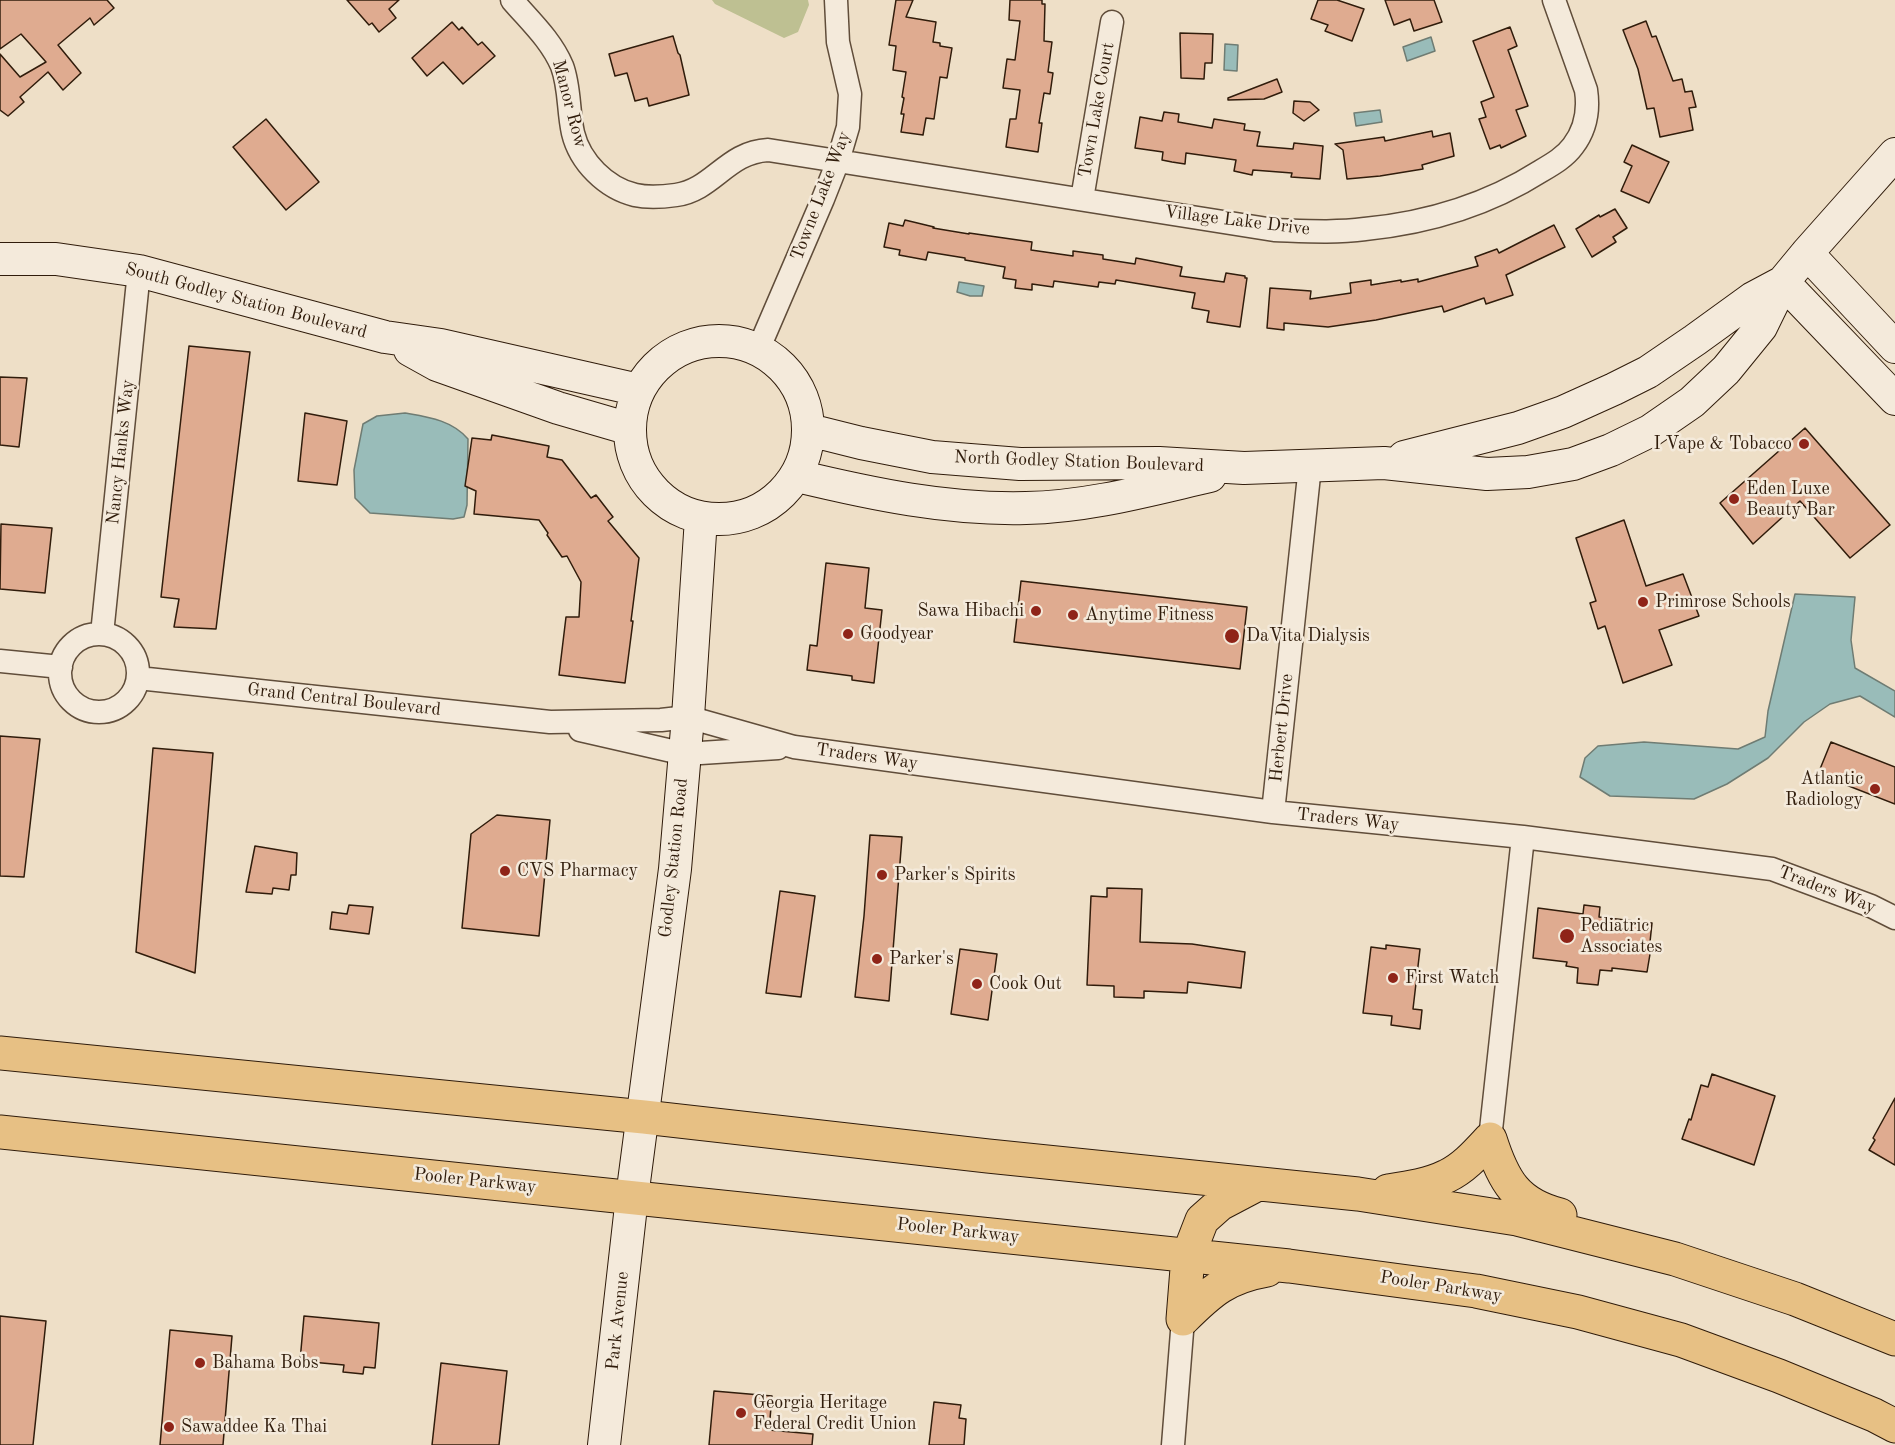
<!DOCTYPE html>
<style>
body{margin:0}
canvas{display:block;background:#eedfc7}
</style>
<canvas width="1895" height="1445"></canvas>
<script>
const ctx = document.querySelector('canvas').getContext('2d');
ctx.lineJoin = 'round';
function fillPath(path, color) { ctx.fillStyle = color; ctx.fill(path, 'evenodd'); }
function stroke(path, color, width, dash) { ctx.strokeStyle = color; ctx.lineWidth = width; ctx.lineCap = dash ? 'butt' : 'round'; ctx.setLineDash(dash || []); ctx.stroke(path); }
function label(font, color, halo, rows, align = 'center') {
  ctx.font = font + ' "Old Standard TT",serif'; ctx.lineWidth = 5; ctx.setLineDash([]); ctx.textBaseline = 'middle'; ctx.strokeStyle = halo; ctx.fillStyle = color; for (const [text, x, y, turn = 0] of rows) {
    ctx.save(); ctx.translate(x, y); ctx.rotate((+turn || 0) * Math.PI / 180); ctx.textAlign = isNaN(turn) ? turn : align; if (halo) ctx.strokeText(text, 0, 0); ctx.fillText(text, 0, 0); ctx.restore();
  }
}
fillPath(new Path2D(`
 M712 0H808L809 5 798 32 784 38 715 4Z`), '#bec092');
const water = new Path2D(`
 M1431 37 1435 51 1407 61 1403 47Z
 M1225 44 1238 45 1237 71 1224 70Z
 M1380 110 1382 122 1356 126 1354 113Z
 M959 282 984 286 982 296H970L957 292Z
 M405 413C428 417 452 420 468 439L467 505 464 517 453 519 370 513 355 498 354 470 363 424 377 416Z
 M1795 594 1855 597 1851 640 1855 668 1895 691V717L1860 696 1830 704 1804 722 1768 758 1727 784 1694 799 1610 796 1580 777 1585 758 1598 746 1644 742 1738 749 1765 737 1768 711Z`);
fillPath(water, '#99bcb9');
stroke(water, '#6f7c73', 1.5);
const building = new Path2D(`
 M0 0H107L114 8 94 25 90 18 58 45 81 73 63 90 48 72 20 97 24 102 8 116 0 110V54L20 77 46 62 21 34 0 49Z
 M347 0H399L389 9 396 18 379 32 372 23 369 25Z
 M896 0H913L906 17 936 22 933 42 940 43V46L952 48 947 78 940 77 934 119 926 118 923 135 901 132 904 114H901L904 98 902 97 906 72 893 70 896 46 889 45Z
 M1010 0H1042V4H1045L1044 41 1052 42 1048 72 1053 73 1050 94 1044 93 1039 123H1042L1038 152 1006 147 1010 119H1016L1020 90 1003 88 1007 59 1015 60 1020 21 1009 20Z
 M1318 0H1337L1364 9 1352 41 1325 31 1328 25 1311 19Z
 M1385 0H1434L1442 22 1414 31 1410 19 1394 25Z
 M1646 21 1652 37 1656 36 1673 81 1682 79 1685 92 1692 91 1696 107 1689 108 1693 130 1660 137 1654 108 1647 109 1638 69 1623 30Z
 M452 22 459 30 462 27 478 45 482 42 495 56 463 84 443 62 427 76 412 58Z
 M1510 27 1517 46 1508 50 1528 106 1516 110 1526 136 1501 148 1500 145 1490 149 1479 119 1486 117 1481 102 1494 97 1473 41Z
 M1180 33 1213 34 1212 63H1205L1204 79 1181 78Z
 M673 36 678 53 680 55 689 95 649 106 647 98 635 101 627 73 615 76 609 54Z
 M1277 79 1282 92 1264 99 1228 100V98Z
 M1294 101 1310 102 1319 110 1304 121 1293 113Z
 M1164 112 1179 114 1178 122 1212 128 1214 119 1245 124 1244 130 1260 132 1257 146 1293 149 1294 143 1323 146 1320 179 1291 177 1292 173 1253 170 1252 175 1234 171 1236 160 1186 153 1185 164 1172 162 1162 160 1163 152 1135 148 1140 117 1162 121Z
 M266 119 319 182 286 210 233 147Z
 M1432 131 1433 137 1450 133 1454 156 1422 165 1423 169 1380 176 1347 179 1343 150 1335 144 1384 137 1385 141Z
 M1632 145 1669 162 1649 203 1621 191 1632 166 1624 162Z
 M1615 209 1627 228 1613 237 1616 242 1592 257 1576 229 1599 215 1600 217Z
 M905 220 934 227 933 228 969 234V233L1032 242 1031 250 1073 256V251L1103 255V259L1135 264 1136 258 1182 267 1180 276 1224 282 1226 273 1245 276V278H1247L1240 327 1207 322 1209 311 1192 308 1195 293 1116 280 1115 284 1099 282 1098 287 1054 281 1053 287 1032 284V290L1015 288 1016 280 1003 278 1005 267 965 260V258L928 252 926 260 899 255 900 250 884 247 889 223 903 226Z
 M1554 225 1565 247 1506 275 1513 295 1486 304 1484 298 1444 312 1442 306 1376 320 1328 327 1284 323V330L1267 328 1270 288 1311 291 1310 299 1351 293 1350 283 1371 280V285L1401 280V282L1418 279V282L1478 266 1475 257 1497 249 1499 253Z
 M189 346 250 352 216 629 174 627 179 599 161 597Z
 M0 377 27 378 19 447 0 445Z
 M305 413 347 421 337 485 298 481Z
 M1805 428 1890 525 1850 558 1800 501 1753 544 1720 503Z
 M492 435 549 446 547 457 562 460 591 498 596 495 613 517 608 521 639 558 631 621H633L625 683 559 675 566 617H579L581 582 567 556 562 557 547 535 548 533 539 520 474 514 476 491 465 486 472 438 491 440Z
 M1624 520 1646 586 1683 574 1699 616 1659 630 1672 665 1623 683 1605 626 1598 629 1590 603 1596 601 1576 538Z
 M1 524 52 528 45 593 0 589Z
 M826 563 869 568 865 608 882 610 874 683 852 680V676L807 670 810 645 817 646Z
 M1021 581 1247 607 1240 669 1014 642Z
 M0 736 40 739 24 877 0 876Z
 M1831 742 1895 767V804L1818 774Z
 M153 748 213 753 195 973 136 952Z
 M497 815 550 820 539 936 462 928 471 834Z
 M870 835 902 837 889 1001 855 997 864 916Z
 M255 846 297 853 296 875H291L289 890 273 888 272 894 246 892Z
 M1107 888 1142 889 1140 942 1192 944 1245 952 1241 988 1188 982 1187 993 1144 991V998L1114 997V986L1087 985 1091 896 1107 897Z
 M780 891 815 896 801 997 766 993Z
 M349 905 373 907 369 934 330 929 332 912 347 914Z
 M1584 905 1600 907 1599 917 1652 923 1650 942H1652L1647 972 1612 968V971L1600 970 1598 985 1577 983 1578 968 1566 966 1567 962 1533 958 1538 908 1583 914Z
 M1386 945 1420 949 1413 1009 1422 1010 1420 1029 1391 1025 1392 1016 1363 1013 1371 947 1386 949Z
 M960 949 997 954 988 1020 951 1014Z
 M1712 1074 1775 1096 1754 1165 1682 1139 1689 1119 1691 1120 1701 1085 1708 1087Z
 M1895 1098V1165L1869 1150 1875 1140 1873 1138Z
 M0 1316 46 1321 33 1445H0Z
 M304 1316 379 1323 375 1368 364 1367 363 1374 343 1372 344 1365 300 1361Z
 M170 1330 232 1336 223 1445H160Z
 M441 1363 507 1371 499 1445H432Z
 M714 1391 772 1396 769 1430 813 1434 812 1445H709Z
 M934 1402 961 1405 959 1418 966 1419 964 1445H929Z`);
fillPath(building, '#dfab90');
stroke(building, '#301c0b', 1.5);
const street = new Path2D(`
 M512 0C530 21 551 40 562 66 570 87 568 111 573 133 580 162 606 188 635 195 648 198 662 197 676 195 713 190 727 152 768 150L1274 230C1305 231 1335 233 1365 229 1427 223 1489 204 1541 171 1553 164 1565 157 1573 146 1586 129 1589 110 1586 90L1554 0
 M1082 199 1112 22
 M758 350 823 199 838 161 848 127 850 94 838 42 836 0
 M102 634 139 271
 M60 673a39 39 0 1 1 78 0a39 39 0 1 1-78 0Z
 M0 661 61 667
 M138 678 550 722 661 720 688 717 794 747 1273 812 1523 837 1772 869 1871 906 1895 918
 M580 730 685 754 778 748
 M1273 812 1310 466
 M1490 1139 1523 837
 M1173 1445 1183 1319`);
const secondary = new Path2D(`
 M1807 253 1895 347
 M0 259H56L139 271 385 337 441 345 639 390
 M1783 282 1895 399
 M630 430a89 89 0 1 1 178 0a89 89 0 1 1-178 0Z
 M410 350 437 365 558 408 630 429
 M809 430 861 443 932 457 1020 464 1159 463 1244 468 1384 463 1487 474 1528 472 1573 464 1611 450 1650 431 1692 402 1726 370 1761 327 1783 282 1807 253 1895 154
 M1404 457 1518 428 1563 412 1614 389 1648 372 1695 340 1753 298 1783 282
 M797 476C872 494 948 510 1026 508 1088 507 1149 490 1210 476
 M604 1445 632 1197 675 869 688 717 701 518`);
const primary = new Path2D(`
 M0 1053 644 1117 988 1156 1358 1194 1517 1219 1675 1259 1795 1299 1895 1339
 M0 1132 1289 1266 1476 1291 1578 1312 1681 1340 1779 1376 1874 1415 1895 1426
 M1388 1191C1408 1188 1429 1185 1447 1176 1464 1168 1477 1153 1490 1139 1503 1180 1516 1204 1560 1215
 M1183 1319 1188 1256 1202 1220 1220 1204 1258 1184
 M1183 1319C1211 1291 1227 1277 1267 1270`);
stroke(street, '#604d3a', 25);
stroke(secondary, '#301c0b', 34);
stroke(primary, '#301c0b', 35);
stroke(street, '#f4eadb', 22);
stroke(secondary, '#f4eadb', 32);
stroke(primary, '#e7c084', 33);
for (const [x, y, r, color] of [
 [1804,444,6,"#8f2418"],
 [1734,499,6,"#8f2418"],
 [1643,602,6,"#8f2418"],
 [1036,611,6,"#8f2418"],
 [1073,615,6,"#8f2418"],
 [848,634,6,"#8f2418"],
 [1232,636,8,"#8f2418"],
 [1875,789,6,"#8f2418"],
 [505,871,6,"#8f2418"],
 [882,875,6,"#8f2418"],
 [1567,936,8,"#8f2418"],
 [877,959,6,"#8f2418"],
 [1393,978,6,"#8f2418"],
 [977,984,6,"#8f2418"],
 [200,1363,6,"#8f2418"],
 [741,1413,6,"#8f2418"],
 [169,1427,6,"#8f2418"]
]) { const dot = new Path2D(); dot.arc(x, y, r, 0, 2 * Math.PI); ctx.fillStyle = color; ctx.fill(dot); stroke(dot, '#f4eadb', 2); }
label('18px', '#301c0b', '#f4eadb', [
 ["Manor Row",569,104,75],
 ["Town Lake Court",1097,110,-80],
 ["Towne Lake Way",821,196,-69],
 ["Village Lake Drive",1237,221,7],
 ["South Godley Station Boulevard",246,301,15],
 ["Nancy Hanks Way",121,452,-84],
 ["North Godley Station Boulevard",1079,462,2],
 ["Grand Central Boulevard",344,700,6],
 ["Herbert Drive",1282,728,-84],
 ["Traders Way",867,757,8],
 ["Traders Way",1348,820,6],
 ["Godley Station Road",674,858,-84],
 ["Traders Way",1827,890,21],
 ["Pooler Parkway",475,1181,6],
 ["Pooler Parkway",958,1231,6],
 ["Pooler Parkway",1441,1287,9],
 ["Park Avenue",618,1321,-84]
]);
label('18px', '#301c0b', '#f4eadb', [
 ["I Vape & Tobacco",1792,444,"right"],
 ["Eden Luxe",1746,489],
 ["Beauty Bar",1746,510],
 ["Primrose Schools",1655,602],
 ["Sawa Hibachi",1024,611,"right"],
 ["Anytime Fitness",1085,615],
 ["Goodyear",860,634],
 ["DaVita Dialysis",1246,636],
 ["Atlantic",1863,779,"right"],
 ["Radiology",1863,800,"right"],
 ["CVS Pharmacy",517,871],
 ["Parker's Spirits",894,875],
 ["Pediatric",1580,926],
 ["Associates",1580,947],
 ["Parker's",889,959],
 ["First Watch",1405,978],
 ["Cook Out",989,984],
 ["Bahama Bobs",212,1363],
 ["Georgia Heritage",753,1403],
 ["Federal Credit Union",753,1424],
 ["Sawaddee Ka Thai",181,1427]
], 'left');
</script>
